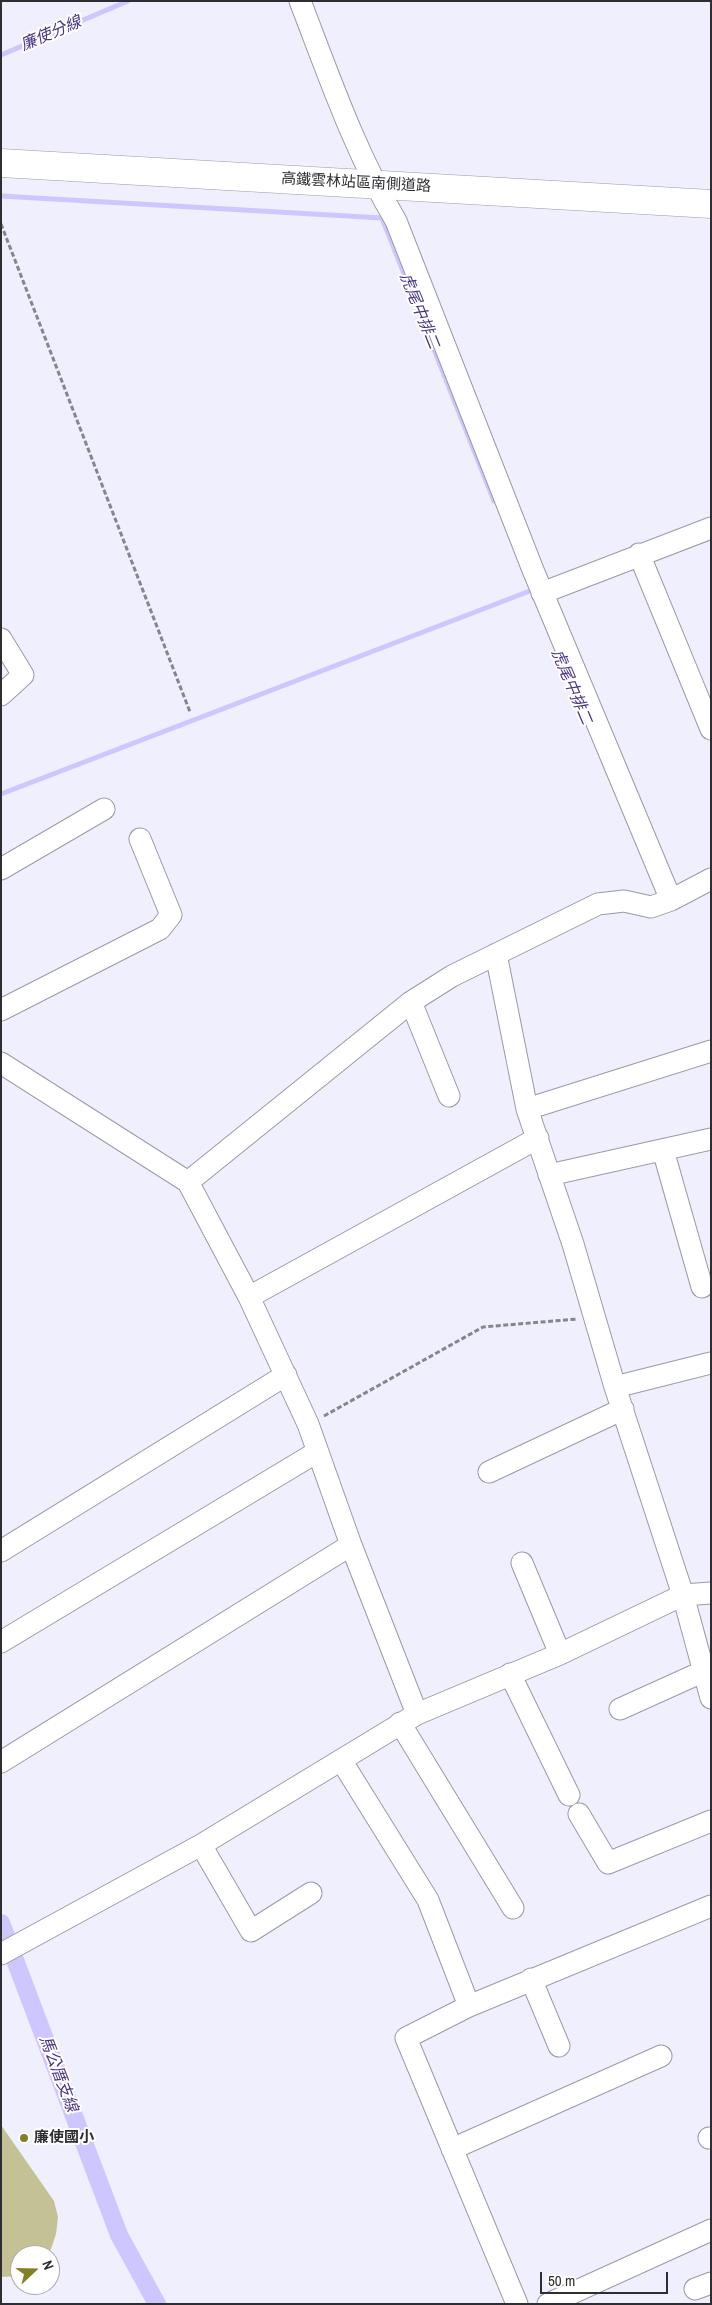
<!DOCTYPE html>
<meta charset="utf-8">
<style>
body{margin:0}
#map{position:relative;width:712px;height:2305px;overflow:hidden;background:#f0effd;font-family:"Archivo Narrow",sans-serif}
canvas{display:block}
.frame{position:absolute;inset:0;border:2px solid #2d2d32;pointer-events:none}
.north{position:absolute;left:10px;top:2245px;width:50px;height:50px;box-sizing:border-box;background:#fff;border:1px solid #ababad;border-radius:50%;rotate:69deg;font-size:14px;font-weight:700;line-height:20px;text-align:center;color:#2d2d32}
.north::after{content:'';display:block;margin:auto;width:18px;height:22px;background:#857f26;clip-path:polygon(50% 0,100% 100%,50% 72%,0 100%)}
.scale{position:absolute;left:540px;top:2272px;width:128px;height:22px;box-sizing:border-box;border:2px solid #2d2d32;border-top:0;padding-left:6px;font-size:15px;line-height:18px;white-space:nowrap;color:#2d2d32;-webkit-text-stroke:4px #fff;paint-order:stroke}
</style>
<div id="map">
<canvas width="712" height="2305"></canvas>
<div class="frame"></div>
<div class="north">N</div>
<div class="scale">50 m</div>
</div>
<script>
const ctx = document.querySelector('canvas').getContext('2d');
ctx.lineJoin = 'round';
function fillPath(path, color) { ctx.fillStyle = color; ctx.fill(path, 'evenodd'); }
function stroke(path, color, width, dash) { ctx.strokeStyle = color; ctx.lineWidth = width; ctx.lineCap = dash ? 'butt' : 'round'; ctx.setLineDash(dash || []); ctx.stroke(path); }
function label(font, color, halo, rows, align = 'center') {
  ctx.font = font + ' "Archivo Narrow","Noto Sans TC",sans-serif'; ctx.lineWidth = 4; ctx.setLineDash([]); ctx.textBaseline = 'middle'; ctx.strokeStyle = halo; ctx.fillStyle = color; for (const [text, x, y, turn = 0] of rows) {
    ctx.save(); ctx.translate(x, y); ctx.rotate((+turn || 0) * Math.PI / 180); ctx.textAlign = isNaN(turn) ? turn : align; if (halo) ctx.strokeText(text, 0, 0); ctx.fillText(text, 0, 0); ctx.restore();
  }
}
fillPath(new Path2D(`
 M1 2125 54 2201 58 2217 56 2234 51 2249 46 2255H20V2276L1 2277Z`), '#c4c194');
stroke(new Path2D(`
 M1 55 128 1
 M1 196 382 218 494 501
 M1 794 535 589`), '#cec6fe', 5);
stroke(new Path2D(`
 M1 1923 119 2235 157 2304`), '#cec6fe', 18);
const minor = new Path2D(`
 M300 1C329 76 355 152 396 221L533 570 671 900
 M639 554 711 729
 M542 593 711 528
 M1 639 23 675 1 695
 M1 869 104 809
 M496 954 527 1109 573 1244 615 1387 683 1595 711 1698
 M411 1002 449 1096
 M1 1010 160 929 171 915 140 839
 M1 1063 188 1182
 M527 1109 711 1051
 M663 1150 702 1287
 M549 1175 711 1139
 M249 1297 538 1138
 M615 1387 711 1363
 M489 1472 623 1409
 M1 1551 286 1375
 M522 1563 560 1654
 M1 1642 317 1452
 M510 1674 569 1795
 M620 1709 702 1672
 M417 1714 351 1545 308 1424 249 1297 188 1182 411 1002 452 976 598 904 624 901 651 907 671 900 711 879
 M400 1723 513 1908
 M341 1760 428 1900 469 2006 711 1906
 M1 1762 351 1545
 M579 1814 608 1863 711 1821
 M201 1845 251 1931 311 1893
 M1 1954 201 1845 417 1714 560 1654 683 1595 711 1593
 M531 1979 559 2046
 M469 2006 406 2038 517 2304
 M709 2138H711
 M452 2149 661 2056
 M695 2289 711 2283
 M548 2304 711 2230`);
const major = new Path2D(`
 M1 163 711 204`);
stroke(minor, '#9b99a7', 23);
stroke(major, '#9b99a7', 29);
stroke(new Path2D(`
 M1 224 190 712
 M324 1416 483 1327 577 1319`), '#86858f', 3, [5, 2.5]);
stroke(minor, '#fff', 21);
stroke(major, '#fff', 28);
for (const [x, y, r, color] of [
 [24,2138,5,"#857f26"]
]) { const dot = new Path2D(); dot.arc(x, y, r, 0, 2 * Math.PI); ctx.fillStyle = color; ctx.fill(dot); stroke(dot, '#fff', 2); }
label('15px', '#2d2d32', '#fff', [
 ["高鐵雲林站區南側道路",356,183,3]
]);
label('bold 15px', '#2d2d32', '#fff', [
 ["廉使國小",34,2138]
], 'left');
label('italic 16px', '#493584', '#fff', [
 ["廉使分線",51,34,-23],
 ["虎尾中排二",419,311,68],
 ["虎尾中排二",571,687,67],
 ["馬公厝支線",58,2074,69]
]);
</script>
